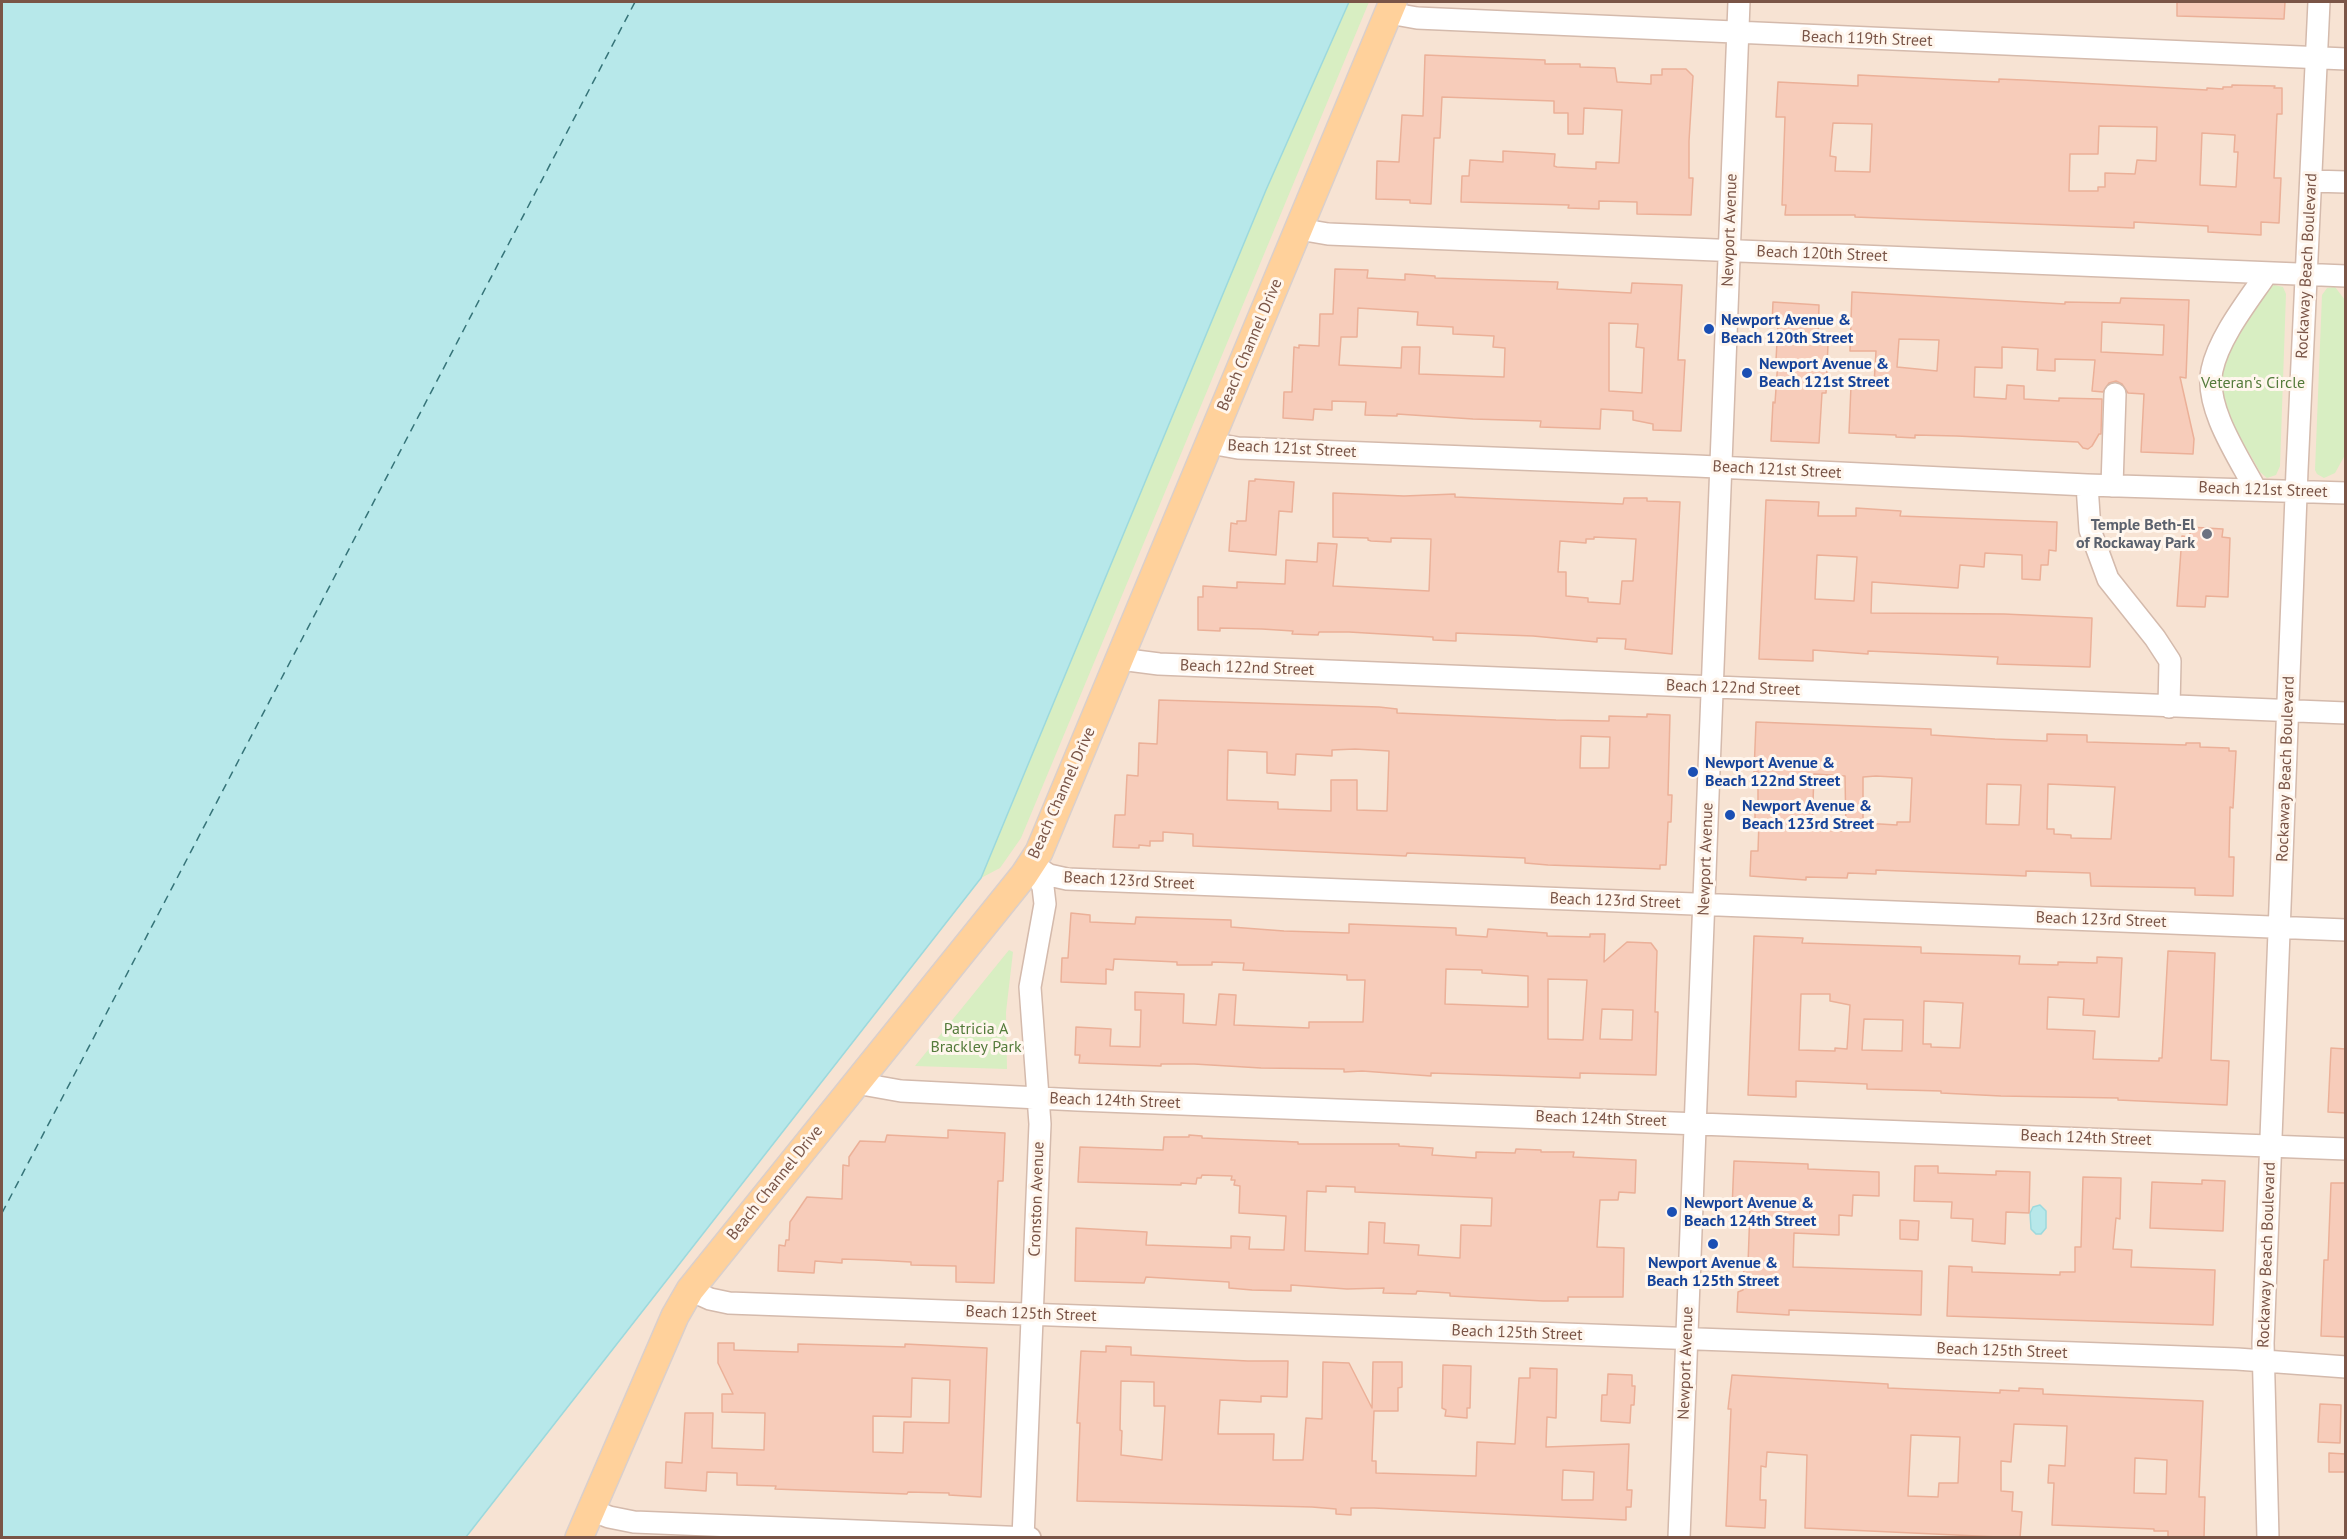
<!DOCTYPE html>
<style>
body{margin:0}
#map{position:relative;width:2347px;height:1539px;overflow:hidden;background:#fef2e5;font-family:"PT Sans",sans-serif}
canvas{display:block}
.frame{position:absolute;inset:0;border:3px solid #7a5547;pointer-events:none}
</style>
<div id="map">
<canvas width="2347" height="1539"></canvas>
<div class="frame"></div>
</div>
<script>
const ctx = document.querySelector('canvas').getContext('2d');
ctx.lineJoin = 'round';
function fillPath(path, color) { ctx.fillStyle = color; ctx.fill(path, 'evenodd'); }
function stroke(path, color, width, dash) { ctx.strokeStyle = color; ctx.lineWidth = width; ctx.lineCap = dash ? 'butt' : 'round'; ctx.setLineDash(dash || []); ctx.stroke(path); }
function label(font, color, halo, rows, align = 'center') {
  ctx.font = font + ' "PT Sans",sans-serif'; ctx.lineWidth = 6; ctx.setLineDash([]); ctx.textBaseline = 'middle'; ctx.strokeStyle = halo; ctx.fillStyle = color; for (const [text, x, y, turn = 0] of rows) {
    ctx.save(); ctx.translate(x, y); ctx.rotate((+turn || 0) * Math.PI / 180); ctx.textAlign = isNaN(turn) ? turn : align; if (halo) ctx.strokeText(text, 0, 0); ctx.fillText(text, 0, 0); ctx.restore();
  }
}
fillPath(new Path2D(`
 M1352 2H2345V1537L467 1538Z`), '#f7e3d3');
fillPath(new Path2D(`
 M1349 2H1369L1021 838 1000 868 981 878 1266 190Z
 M2274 285 2283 287 2286 294 2280 466 2276 475 2267 478 2260 472C2248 449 2231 427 2224 401 2213 361 2249 324 2267 291Z
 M2335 287 2345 300V455L2335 473 2324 478 2317 474 2315 470 2322 295 2327 288Z
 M1009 950 1013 952 1006 1012 1007 1069 915 1066Z`), '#d8eec2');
const water = new Path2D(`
 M2 2H1349L1266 190 981 878 466 1537H2Z
 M2040 1205 2046 1211V1228L2041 1234H2036L2031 1229 2030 1213 2033 1207Z`);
fillPath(water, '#b7e8ea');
stroke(water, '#9cd9dd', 1.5);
stroke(new Path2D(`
 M2 1213 635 2`), '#367479', 1.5, [8, 6]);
const building = new Path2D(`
 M2177 2H2285L2284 19 2177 16Z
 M1425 55 1545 60V64H1580V67L1615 68 1617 82 1651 84V75H1662V69H1686L1693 76 1689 141V178H1693L1691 215 1637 214V202L1599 201V209L1568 208 1569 205 1461 202 1462 176H1469L1470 160 1503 162V151L1555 154 1554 166 1557 167 1596 169V162L1619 163 1622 110 1584 108 1583 134H1568V113H1554V101L1442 97 1440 138H1434L1431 204 1410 203V200L1376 199 1377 161 1399 162 1402 115 1423 116Z
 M1858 75 1999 82V79L2023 80 2207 90V88L2223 89V87H2232V85L2275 86 2274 88H2282V114H2277L2274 178H2281L2279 223 2261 222V235L2208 232V226L2134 222V228L1855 217V215H1785L1786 205H1782L1785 117H1776L1778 82 1858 86ZM1833 123 1872 124 1870 172 1835 171 1836 157 1830 156ZM2099 126 2157 127 2156 161 2137 160 2135 174 2105 173V187H2098V191H2069L2070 154H2098ZM2202 133 2235 135 2234 152H2238L2236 187 2200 185Z
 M1335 269 1368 270 1367 278 1405 280V274L1435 276V278L1558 282 1557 289 1631 293 1632 283 1682 285 1678 360H1685L1681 431 1653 430V424L1633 420V411L1601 409 1600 429 1540 427 1541 421 1473 419 1397 414V416L1365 415 1366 402 1332 401V410L1314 409 1313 420 1283 418 1284 392H1292L1294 347 1299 348V345L1319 346 1320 314H1333ZM1358 308 1418 312 1417 325 1453 327V334L1494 336 1493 347 1505 348 1504 377 1419 374 1420 347H1402L1401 368 1339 365 1341 337H1357ZM1609 323 1638 324 1636 347 1644 348 1642 393 1609 391Z
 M1852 292 2065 304V302L2120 303 2121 298 2189 300 2186 378 2180 377 2194 439 2193 454 2141 452 2144 394 2128 393 2122 384 2116 381 2109 383 2103 392 2092 391 2095 360 2055 359V371L2037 370 2038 349 2002 347V368L1975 367 1974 397 2006 399 2007 385 2024 386V399L2059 401V398L2102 399 2101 434H2099L2092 446 2088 449 2083 448 2078 442 1957 436 1915 435V438L1896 437V435L1849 433 1851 386 1874 384 1876 351H1850ZM2102 322 2164 325 2163 355 2101 352ZM1899 339 1939 340 1937 371 1897 367Z
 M1773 302 1819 305 1818 344H1828L1826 393H1822L1819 443 1771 441 1773 402 1775 403 1778 360H1776L1778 324H1772Z
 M1255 479 1294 482 1292 512 1279 511 1276 555 1229 551 1231 523 1237 524V521H1246L1249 481H1255Z
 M1333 493 1404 496 1455 494V497L1623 504 1624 498H1647V501L1680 502 1672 654 1625 649 1626 639 1597 638V642L1533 636 1456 633V641L1433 640V637L1349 632H1319L1318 635 1292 634 1293 631 1262 629 1220 628V631L1198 630V597H1203V586L1237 588V582L1285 584 1286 560 1317 562 1318 543 1337 544 1333 586 1429 591 1431 539 1391 538V542L1371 541 1368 540V538L1333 537ZM1594 537 1636 539 1633 581H1622L1620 604 1588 602V598L1566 596V572H1558L1560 541 1586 543V539H1594Z
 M1766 500 1819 502 1818 516H1856V508L1901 511 1900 516 2057 522 2056 551 2049 550 2048 565H2041L2040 580 2022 579V555L1985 553 1984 567 1960 565 1958 588 1872 582 1871 613 2004 614 2092 618 2090 667 1997 664 1998 657 1868 651V654L1813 650V661L1759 659ZM1817 555 1857 557 1854 601 1815 599Z
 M2190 527 2223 529 2222 537 2230 538 2228 597 2206 596 2205 607 2177 606 2182 536 2190 537Z
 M1159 700 1379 707 1397 709V713L1556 720 1609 721V716L1647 717V714L1670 715 1668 795H1672L1671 822H1668L1666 865H1660V869L1548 865 1525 863V858L1407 853 1406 856 1193 846V834L1163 832V841H1150V846L1139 845V848L1113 847 1115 815H1125L1127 775 1138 776 1139 743 1157 744ZM1581 736 1610 737 1609 768H1580ZM1355 749 1389 751 1387 811 1357 810V780H1331V811L1278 809V802L1227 800 1228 750 1267 752V773L1295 775 1296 754 1332 756V750Z
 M1756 722 1931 729V735L1995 739 2047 741V734L2087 735V742L2186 745V743H2200V747L2229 748V751H2236L2233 808 2230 807 2229 857H2234L2233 896 2195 895V888L2091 886 2090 873 2026 871V876L1876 870V874L1848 873 1847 878 1806 877V880L1750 876 1751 851H1758L1759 821H1755V806L1758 807V772H1754ZM1814 774 1845 776 1846 831 1812 830ZM1876 776 1912 778 1910 822H1897V825L1863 823V777ZM1987 784 2021 785 2019 825 1986 824ZM2048 784 2115 787 2111 839 2071 838V835L2054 834V829H2047Z
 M1071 913 1090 915V922L1135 924 1136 917 1231 920V927L1284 931 1349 933V924L1456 928V935L1487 937 1488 929 1547 933V936L1590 937V934H1605L1604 962 1627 942 1651 943 1657 951 1655 1012H1658L1656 1075 1580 1073V1078L1431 1073V1076L1362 1071 1344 1072V1069L1261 1068 1194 1064H1161V1066L1079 1063 1080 1055H1075L1076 1027 1111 1029 1110 1046 1140 1047 1141 1010H1135V992L1184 994 1183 1023 1216 1025 1219 994 1236 995 1234 1025 1309 1028V1022H1363L1365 980H1347V975L1243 970 1244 963 1212 962V965H1177V962L1114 959 1113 970 1106 969V984L1061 982 1062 958H1068ZM1446 969 1482 970V973L1528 976V1007L1445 1004ZM1548 979 1587 980 1583 1040 1548 1039ZM1602 1009 1633 1010 1632 1040 1600 1039Z
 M1754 936 1803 938 1802 943 1921 947V953L2020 956 2019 964 2058 965V962L2097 963V957L2122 958 2119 1017 2083 1015 2084 999 2048 997 2047 1029 2095 1031 2093 1059 2159 1061V1058H2162L2168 951 2215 953 2211 1060 2229 1061 2227 1105 2118 1100V1098L2001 1096 1941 1093V1091L1867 1089V1084L1796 1081V1097L1748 1095ZM1801 994H1830V1001L1850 1005 1847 1049 1835 1048V1051L1799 1050ZM1924 1001 1963 1003 1960 1048 1931 1047V1044H1923ZM1864 1019 1903 1020 1902 1051 1862 1050Z
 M2331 1048 2346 1049V1113L2328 1112Z
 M948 1130 1005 1133 1003 1181H998L994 1283 956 1282V1266L911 1265V1262L874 1260 842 1259V1263L815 1261 814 1273 778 1271 779 1245 785 1246 786 1240H789L790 1222 807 1197 842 1199 843 1165 849 1166V1157L860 1141 885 1142 887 1135 948 1138Z
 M1189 1135 1202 1136V1138L1298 1142V1144H1399V1146L1433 1148 1432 1155 1476 1158V1152L1515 1153 1516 1149 1541 1150V1152H1574L1573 1157 1636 1160 1635 1193 1619 1192 1618 1200H1600L1597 1247 1624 1248 1623 1297H1568V1301H1543L1450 1296V1293L1417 1291 1416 1294 1383 1293 1384 1288 1347 1289 1291 1285V1291L1252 1290 1229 1288V1282L1146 1277 1144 1283 1075 1281 1076 1228 1147 1232 1146 1245 1231 1248V1236L1250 1237 1249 1249 1284 1250 1286 1216 1239 1213 1240 1186 1234 1185 1235 1180H1231L1232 1176 1202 1175 1201 1178H1197L1196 1184 1181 1183V1185L1078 1182 1080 1147 1163 1150 1164 1137H1189ZM1326 1186 1355 1187V1192L1492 1198 1491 1226 1461 1225 1460 1258 1418 1255 1419 1245 1384 1243 1385 1223 1369 1222 1368 1254 1305 1251 1307 1191 1326 1192Z
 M1734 1161 1808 1164V1169L1879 1172V1196L1853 1195 1852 1216 1839 1215V1235L1794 1233 1793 1267 1922 1271 1921 1315 1789 1310V1315L1737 1312 1738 1292 1743 1290 1744 1264H1748L1750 1209H1732Z
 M1915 1166H1938V1173L1996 1175V1171L2030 1172 2029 1213 2006 1212 2005 1244 1972 1241 1973 1219 1951 1218 1952 1202 1914 1201Z
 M2083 1177 2121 1178 2120 1219 2116 1218 2113 1249 2132 1250 2131 1267 2215 1270 2213 1325 1947 1316 1949 1266 1972 1267V1272L2060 1275V1272H2075V1247H2081Z
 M2202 1180 2225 1181 2223 1231 2150 1228 2152 1182 2202 1184Z
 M2331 1183H2346V1337L2321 1336 2324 1260H2328Z
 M1900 1220 1919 1221 1918 1240 1900 1239Z
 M718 1343H734V1350L798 1352V1344L905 1347V1344L987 1348 981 1497 949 1495V1493L908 1492 907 1494 775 1489 776 1486 737 1485V1473L707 1472 706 1491 665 1488 666 1462 682 1463 685 1413H713L712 1448 764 1450 765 1413 722 1412V1394H733L718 1363ZM912 1378 950 1380 949 1423 904 1422 903 1453 873 1452V1416L911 1417Z
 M1106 1346 1131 1347V1355L1248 1361H1288L1287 1397 1261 1396V1402L1220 1400 1218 1434H1274L1273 1460H1303L1306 1418 1322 1419 1323 1362 1349 1363 1372 1408 1373 1362H1402V1387L1398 1388V1411H1374L1372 1461H1376V1473L1476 1476 1477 1442 1515 1444 1519 1378H1530V1368L1557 1369 1556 1418 1547 1417 1546 1447 1629 1444 1627 1490H1632L1631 1507H1626V1520L1374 1508H1351V1515L1336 1514V1509L1312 1507 1077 1501 1080 1423H1077L1081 1351 1106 1352ZM1121 1381 1154 1382V1406H1165L1162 1460 1121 1455 1122 1431 1120 1430ZM1563 1470 1594 1472 1593 1500H1562Z
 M1443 1365 1471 1366 1470 1408H1467V1418L1445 1416 1446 1410 1442 1408Z
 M1608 1374 1632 1375V1386H1635L1634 1405H1631L1630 1423 1601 1421 1602 1395H1607Z
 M1732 1375 1888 1384V1388L2000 1393V1390L2019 1391V1388L2043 1389V1394L2203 1401 2199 1497H2205L2204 1538H2168V1531H2154V1529L2052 1525 2054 1483H2048L2049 1465 2065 1466 2067 1426 2014 1424 2011 1462 2001 1461V1491L2013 1492 2012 1511 2022 1512 2020 1538 1805 1528 1807 1455 1767 1452 1766 1467 1761 1466 1760 1500H1766L1765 1528 1726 1526 1731 1409H1728ZM1911 1435 1960 1437 1958 1483H1939L1938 1497 1908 1496ZM2135 1458 2167 1460 2166 1494 2134 1493Z
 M2320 1404 2341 1405 2340 1443 2318 1442Z
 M2329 1453 2346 1454V1472H2329Z`);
fillPath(building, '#f7ccba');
stroke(building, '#ebb098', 1.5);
const minor = new Path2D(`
 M1389 13 1417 18 2346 59
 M2311 181 2346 182
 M1299 229 1328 234 2346 276
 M1210 443 1238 448 1696 466 2087 485 2346 493
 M2087 485 2090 530 2108 579 2155 638 2170 661 2169 707
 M2112 486 2115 394
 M2256 490C2239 458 2204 407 2212 370 2219 337 2248 301 2267 273
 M1120 659 1159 664 2346 713
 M1032 864 1049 875 1067 879 2346 930
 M856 1083 901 1091 1078 1100 2346 1149
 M690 1290 710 1299 729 1303 2237 1359 2346 1367
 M591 1510 609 1517 634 1522 1030 1538
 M1023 1538 1040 1124 1030 987 1045 904 1043 887 1032 864
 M1679 1538 1739 2
 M2268 1538 2263 1343 2297 470 2319 2`);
const major = new Path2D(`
 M579 1538 675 1316 690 1290 1024 875 1039 852 1393 2`);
stroke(minor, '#d4baac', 24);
stroke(major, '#dacfcb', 30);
stroke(minor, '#fff', 21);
stroke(major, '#ffd19b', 27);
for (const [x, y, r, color] of [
 [1709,329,6,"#1a4fb4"],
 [1747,373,6,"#1a4fb4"],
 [2207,534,6,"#6b7280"],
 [1693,772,6,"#1a4fb4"],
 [1730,815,6,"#1a4fb4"],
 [1672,1212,6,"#1a4fb4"],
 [1713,1244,6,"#1a4fb4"]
]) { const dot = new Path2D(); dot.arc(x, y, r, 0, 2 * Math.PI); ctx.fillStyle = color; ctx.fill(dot); stroke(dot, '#fff6ed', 2); }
label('16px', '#7a5547', '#fff6ed', [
 ["Beach 119th Street",1867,39,2],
 ["Newport Avenue",1730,230,-88],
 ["Beach 120th Street",1822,254,2],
 ["Rockaway Beach Boulevard",2307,266,-87],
 ["Beach Channel Drive",1250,345,-67],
 ["Beach 121st Street",1292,449,3],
 ["Beach 121st Street",1777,470,3],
 ["Beach 121st Street",2263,490,2],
 ["Beach 122nd Street",1247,668,2],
 ["Beach 122nd Street",1733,688,2],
 ["Rockaway Beach Boulevard",2286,769,-88],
 ["Beach Channel Drive",1062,793,-66],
 ["Newport Avenue",1706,859,-88],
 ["Beach 123rd Street",1129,881,3],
 ["Beach 123rd Street",1615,901,2],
 ["Beach 123rd Street",2101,920,2],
 ["Beach 124th Street",1115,1101,2],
 ["Beach 124th Street",1601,1119,2],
 ["Beach 124th Street",2086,1138,2],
 ["Beach Channel Drive",775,1183,-51],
 ["Cronston Avenue",1037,1199,-88],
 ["Rockaway Beach Boulevard",2267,1255,-88],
 ["Beach 125th Street",1031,1314,2],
 ["Beach 125th Street",1517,1333,2],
 ["Beach 125th Street",2002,1351,2],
 ["Newport Avenue",1686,1363,-88]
]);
label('bold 16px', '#164399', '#fff6ed', [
 ["Newport Avenue &",1721,320],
 ["Beach 120th Street",1721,338],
 ["Newport Avenue &",1759,364],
 ["Beach 121st Street",1759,382],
 ["Newport Avenue &",1705,763],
 ["Beach 122nd Street",1705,781],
 ["Newport Avenue &",1742,806],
 ["Beach 123rd Street",1742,824],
 ["Newport Avenue &",1684,1203],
 ["Beach 124th Street",1684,1221],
 ["Newport Avenue &",1713,1263,"center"],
 ["Beach 125th Street",1713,1281,"center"]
], 'left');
label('16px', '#547b3b', '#fff6ed', [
 ["Veteran's Circle",2253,383],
 ["Patricia A",976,1029],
 ["Brackley Park",976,1047]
]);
label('bold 16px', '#5b616d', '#fff6ed', [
 ["Temple Beth-El",2195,525],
 ["of Rockaway Park",2195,543]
], 'right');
</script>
